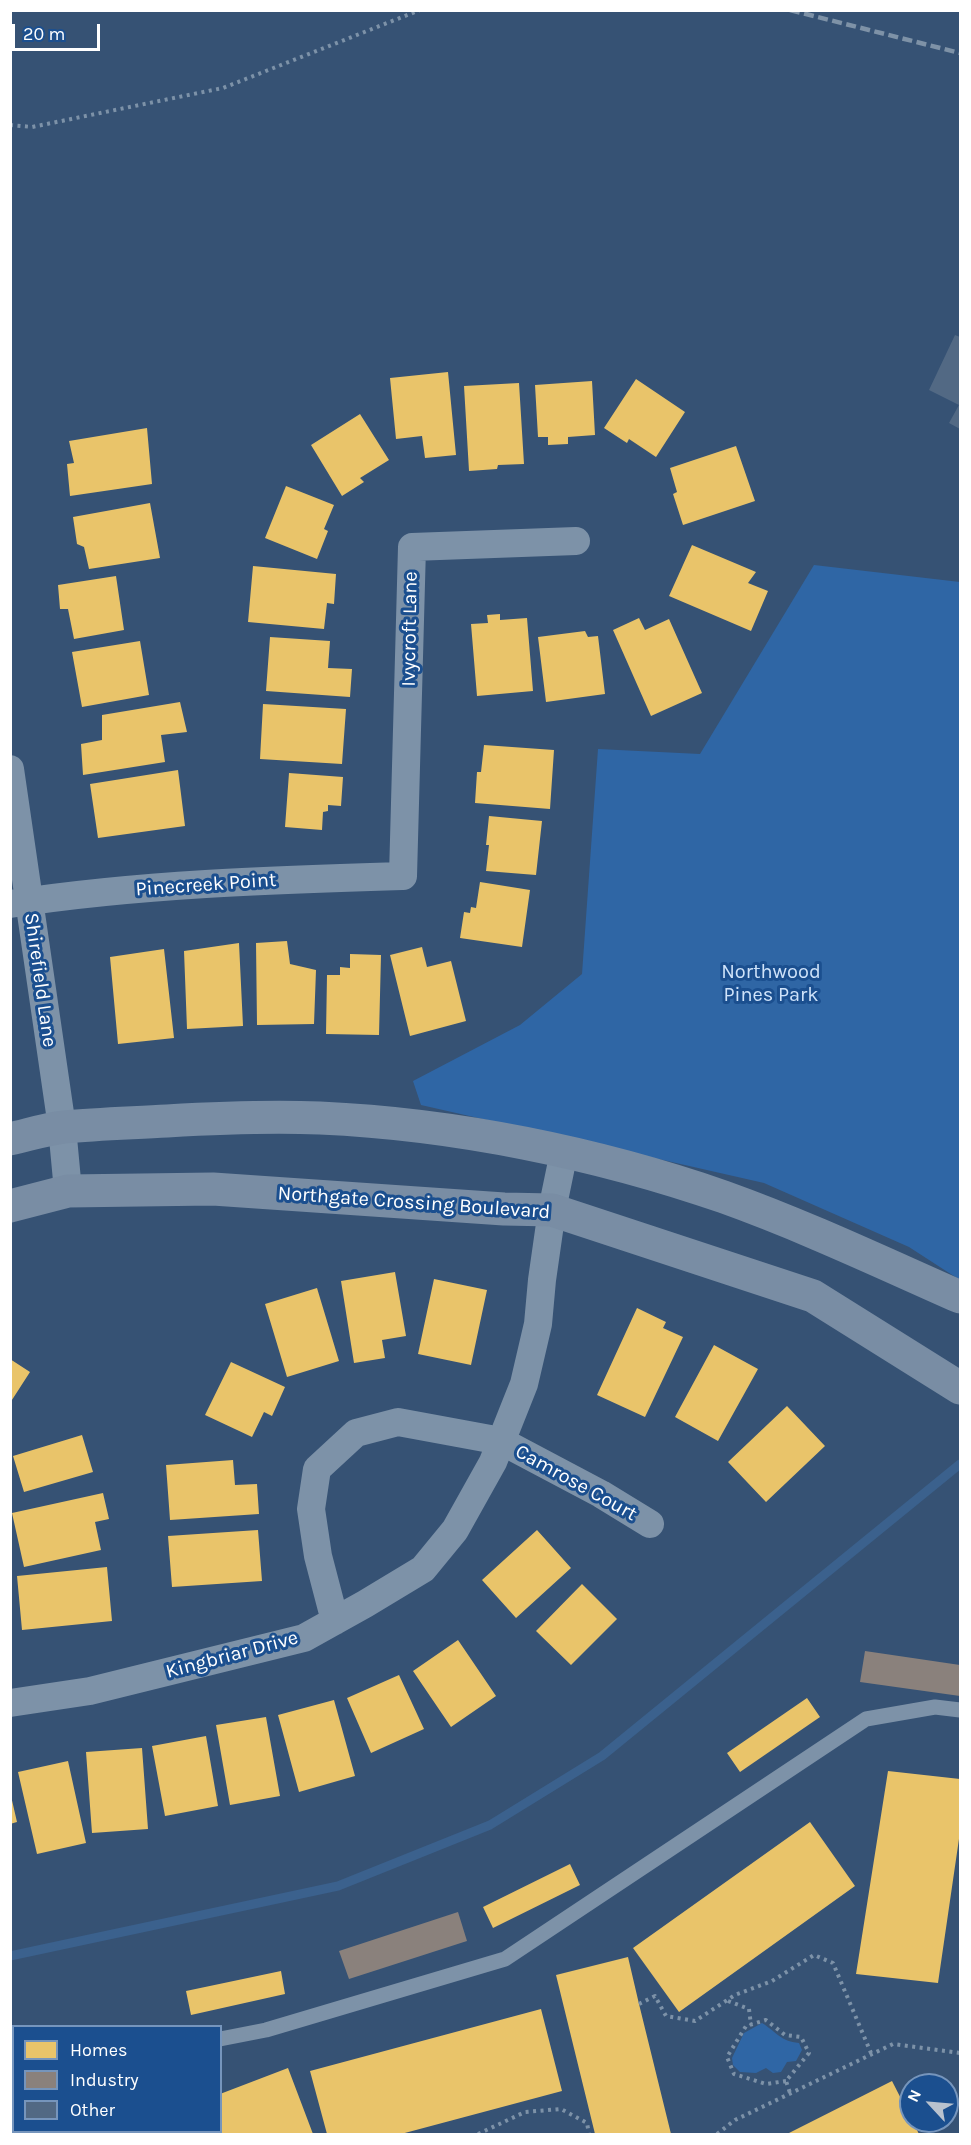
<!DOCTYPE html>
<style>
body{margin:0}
#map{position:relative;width:971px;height:2145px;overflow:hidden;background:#365274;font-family:Karla,sans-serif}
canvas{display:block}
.frame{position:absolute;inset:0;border:12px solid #fff;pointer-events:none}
.legend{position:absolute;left:12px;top:2025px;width:210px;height:108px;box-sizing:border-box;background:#1b4f8f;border:2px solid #7695bc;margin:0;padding:8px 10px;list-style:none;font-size:18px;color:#fff}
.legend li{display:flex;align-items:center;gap:12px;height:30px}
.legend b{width:30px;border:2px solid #7695bc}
.north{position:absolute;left:899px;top:2073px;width:60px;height:60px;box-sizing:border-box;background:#1b4f8f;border:2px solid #7695bc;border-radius:50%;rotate:296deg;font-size:16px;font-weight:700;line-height:24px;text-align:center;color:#fff}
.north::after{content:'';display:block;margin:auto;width:21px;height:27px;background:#b9c2ce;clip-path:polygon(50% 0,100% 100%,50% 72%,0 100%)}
.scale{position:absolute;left:12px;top:24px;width:88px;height:27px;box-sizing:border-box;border:3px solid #fff;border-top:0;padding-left:8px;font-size:18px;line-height:21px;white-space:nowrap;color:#fff;-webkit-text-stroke:4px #1b4f8f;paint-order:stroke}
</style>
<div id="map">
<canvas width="971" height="2145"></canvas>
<div class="frame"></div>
<ul class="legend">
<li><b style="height:16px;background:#e9c46a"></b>Homes</li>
<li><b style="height:16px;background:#8a817c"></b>Industry</li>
<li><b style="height:16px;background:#526984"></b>Other</li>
</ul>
<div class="north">N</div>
<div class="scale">20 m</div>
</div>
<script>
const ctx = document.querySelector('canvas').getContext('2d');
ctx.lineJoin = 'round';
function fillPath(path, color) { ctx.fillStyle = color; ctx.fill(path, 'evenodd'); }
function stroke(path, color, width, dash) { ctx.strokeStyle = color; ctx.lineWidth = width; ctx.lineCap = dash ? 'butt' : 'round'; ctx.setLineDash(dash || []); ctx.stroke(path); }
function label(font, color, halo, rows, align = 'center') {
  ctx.font = font + ' Karla,sans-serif'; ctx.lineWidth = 6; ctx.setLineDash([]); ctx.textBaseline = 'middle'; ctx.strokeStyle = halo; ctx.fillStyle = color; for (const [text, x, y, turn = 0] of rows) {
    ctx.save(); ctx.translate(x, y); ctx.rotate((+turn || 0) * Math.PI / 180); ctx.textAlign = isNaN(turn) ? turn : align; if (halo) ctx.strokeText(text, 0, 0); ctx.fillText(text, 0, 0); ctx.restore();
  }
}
fillPath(new Path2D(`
 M814 565 960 582V1280L909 1247 764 1183 421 1105 413 1081 520 1025 582 974 598 749 700 754Z
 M762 2023C778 2033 780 2041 799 2043L802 2050 796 2061 787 2062 781 2072 773 2073 766 2068 756 2073 740 2072 733 2065 732 2058 744 2033Z`), '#2f66a5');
fillPath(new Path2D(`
 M448 372 456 455 425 458 422 436 396 439 390 378Z
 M636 379 685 412 656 457 629 439 627 443 604 428Z
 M592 381 595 435 568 437V444L548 445V437H538L535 385Z
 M519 383 524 464 498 465 497 469 469 471 464 386Z
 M360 414 389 460 360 478 364 482 342 496 311 445Z
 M147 428 152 484 70 496 67 464 74 463 69 441Z
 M736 446 755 501 683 525 673 494 677 492 670 468Z
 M286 486 334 505 324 529 328 531 317 559 265 538Z
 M150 503 160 558 89 569 84 547 77 544 73 517Z
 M692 545 756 572 748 583 768 591 751 631 669 596Z
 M253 566 336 574 334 604 327 603 324 629 248 622Z
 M116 576 124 630 74 639 68 609H60L58 585Z
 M500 614V620L527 618 533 691 477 696 471 624 488 623 487 615Z
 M639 618 645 630 669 619 702 693 651 716 613 630Z
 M585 631 588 637 598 636 605 694 546 702 538 637Z
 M270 637 330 641 328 668 352 669 350 697 266 691Z
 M140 641 149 695 82 707 72 652Z
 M180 702 187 732 161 735 165 762 83 775 81 744 102 740V715Z
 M263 704 346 709 342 764 260 759Z
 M484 745 554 750 550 809 475 803 477 772H481Z
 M178 770 185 826 98 838 90 784Z
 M289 773 343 777 341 806 328 805V811L323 812 322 830 285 827Z
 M489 816 542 821 536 875 486 871 489 845H486Z
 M480 882 530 890 522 947 460 938 464 912 470 913 471 907 476 908Z
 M287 941 290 964 316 970 314 1024 257 1025 256 943Z
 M239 943 243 1026 187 1029 184 951Z
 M422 947 427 967 451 961 466 1021 410 1036 390 955Z
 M164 949 174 1038 118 1044 110 957Z
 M350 954 381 955 379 1035 326 1034 327 975H340V967L350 968Z
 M395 1272 406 1336 382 1340 385 1358 354 1363 341 1281Z
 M434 1279 487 1290 471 1365 418 1354Z
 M317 1288 339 1361 287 1377 265 1304Z
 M637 1308 666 1322 663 1328 683 1337 645 1417 597 1395Z
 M714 1345 758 1369 718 1441 675 1417Z
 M10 1359 30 1372 10 1403Z
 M231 1362 285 1387 272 1416 264 1412 252 1437 205 1415Z
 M787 1406 825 1446 766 1502 728 1462Z
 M82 1435 93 1472 24 1492 13 1456Z
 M233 1460 235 1485 257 1484 259 1514 170 1520 166 1465Z
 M103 1493 109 1519 95 1522 101 1550 24 1567 12 1513Z
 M258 1530 262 1581 172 1587 168 1536Z
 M537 1530 571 1568 516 1618 482 1580Z
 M107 1567 112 1621 22 1630 17 1576Z
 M582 1584 617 1619 571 1665 536 1631Z
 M458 1640 496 1696 451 1727 413 1671Z
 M399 1675 424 1729 371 1753 347 1698Z
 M807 1698 820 1717 740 1772 727 1753Z
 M334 1700 355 1776 299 1792 278 1715Z
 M266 1717 280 1796 230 1805 216 1725Z
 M206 1736 218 1806 165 1816 152 1746Z
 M142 1748 148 1829 92 1833 86 1752Z
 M68 1761 86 1843 37 1854 18 1772Z
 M888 1771 960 1779V1832L938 1983 856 1974Z
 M11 1796 17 1822 10 1824V1797Z
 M810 1822 855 1886 679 2012 633 1948Z
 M570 1864 580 1885 493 1928 483 1907Z
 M628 1957 639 2004 671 2134H595L556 1975Z
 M281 1971 285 1994 191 2015 186 1991Z
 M541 2009 562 2091 401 2134H327L310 2071Z
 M288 2068 313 2134H113L121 2132H220V2094Z
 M892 2081 919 2134H787Z`), '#e9c46a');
fillPath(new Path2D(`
 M865 1651 960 1665V1696L860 1682Z
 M458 1912 467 1941 349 1979 339 1951Z`), '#8a817c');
stroke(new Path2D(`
 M10 1956 338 1886 490 1825 602 1756 960 1464`), '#3b618d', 9);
fillPath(new Path2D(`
 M955 335 960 337V429L949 423 959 405 929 390Z`), '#526984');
stroke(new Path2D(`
 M10 125 32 127 223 88 420 10
 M728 2001 749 2009 751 2025
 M639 2004 655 1996 666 2016 695 2021 735 1995 772 1981 814 1955 833 1963 871 2053
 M786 2081 766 2084 734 2074 727 2057 746 2026 766 2020 785 2035 801 2037 809 2053 786 2081 790 2093
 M478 2134 525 2112 561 2109 587 2123 589 2134
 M717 2134 735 2120 893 2044 960 2053`), '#7d92a8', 4, [3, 4.5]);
stroke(new Path2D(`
 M220 2039 266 2030 505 1959 866 1719 935 1707 960 1710
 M10 2083H14`), '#7d92a8', 15);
stroke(new Path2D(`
 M10 769 62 1127 68 1191
 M10 904C140 884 272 880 403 876L412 547 576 541
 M335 1621 318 1556 311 1509 317 1469 356 1433 398 1422 501 1441 601 1494 650 1524
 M10 1703 90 1691 304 1638 365 1604 423 1569 455 1530 493 1462 524 1384 538 1324 542 1280 552 1210 564 1152`), '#7d92a8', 28);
stroke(new Path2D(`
 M10 1139C28 1135 46 1129 64 1127 98 1124 133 1123 167 1121 218 1118 268 1116 320 1118 455 1124 597 1153 724 1197 805 1226 883 1263 960 1297
 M10 1206 68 1191 213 1189 504 1209 552 1210 813 1296 960 1388`), '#798da4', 33);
stroke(new Path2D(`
 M790 10 960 53`), '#7e92a7', 4.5, [10, 4.5]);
label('20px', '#fff', '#1b4f8f', [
 ["Ivycroft Lane",410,629,-89],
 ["Pinecreek Point",206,885,-4],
 ["Shirefield Lane",40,980,82],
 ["Northgate Crossing Boulevard",414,1203,4],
 ["Camrose Court",576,1483,29],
 ["Kingbriar Drive",232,1655,-15]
]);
label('20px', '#cfe3fa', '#1b4f8f', [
 ["Northwood",771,972],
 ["Pines Park",771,995]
]);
</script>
